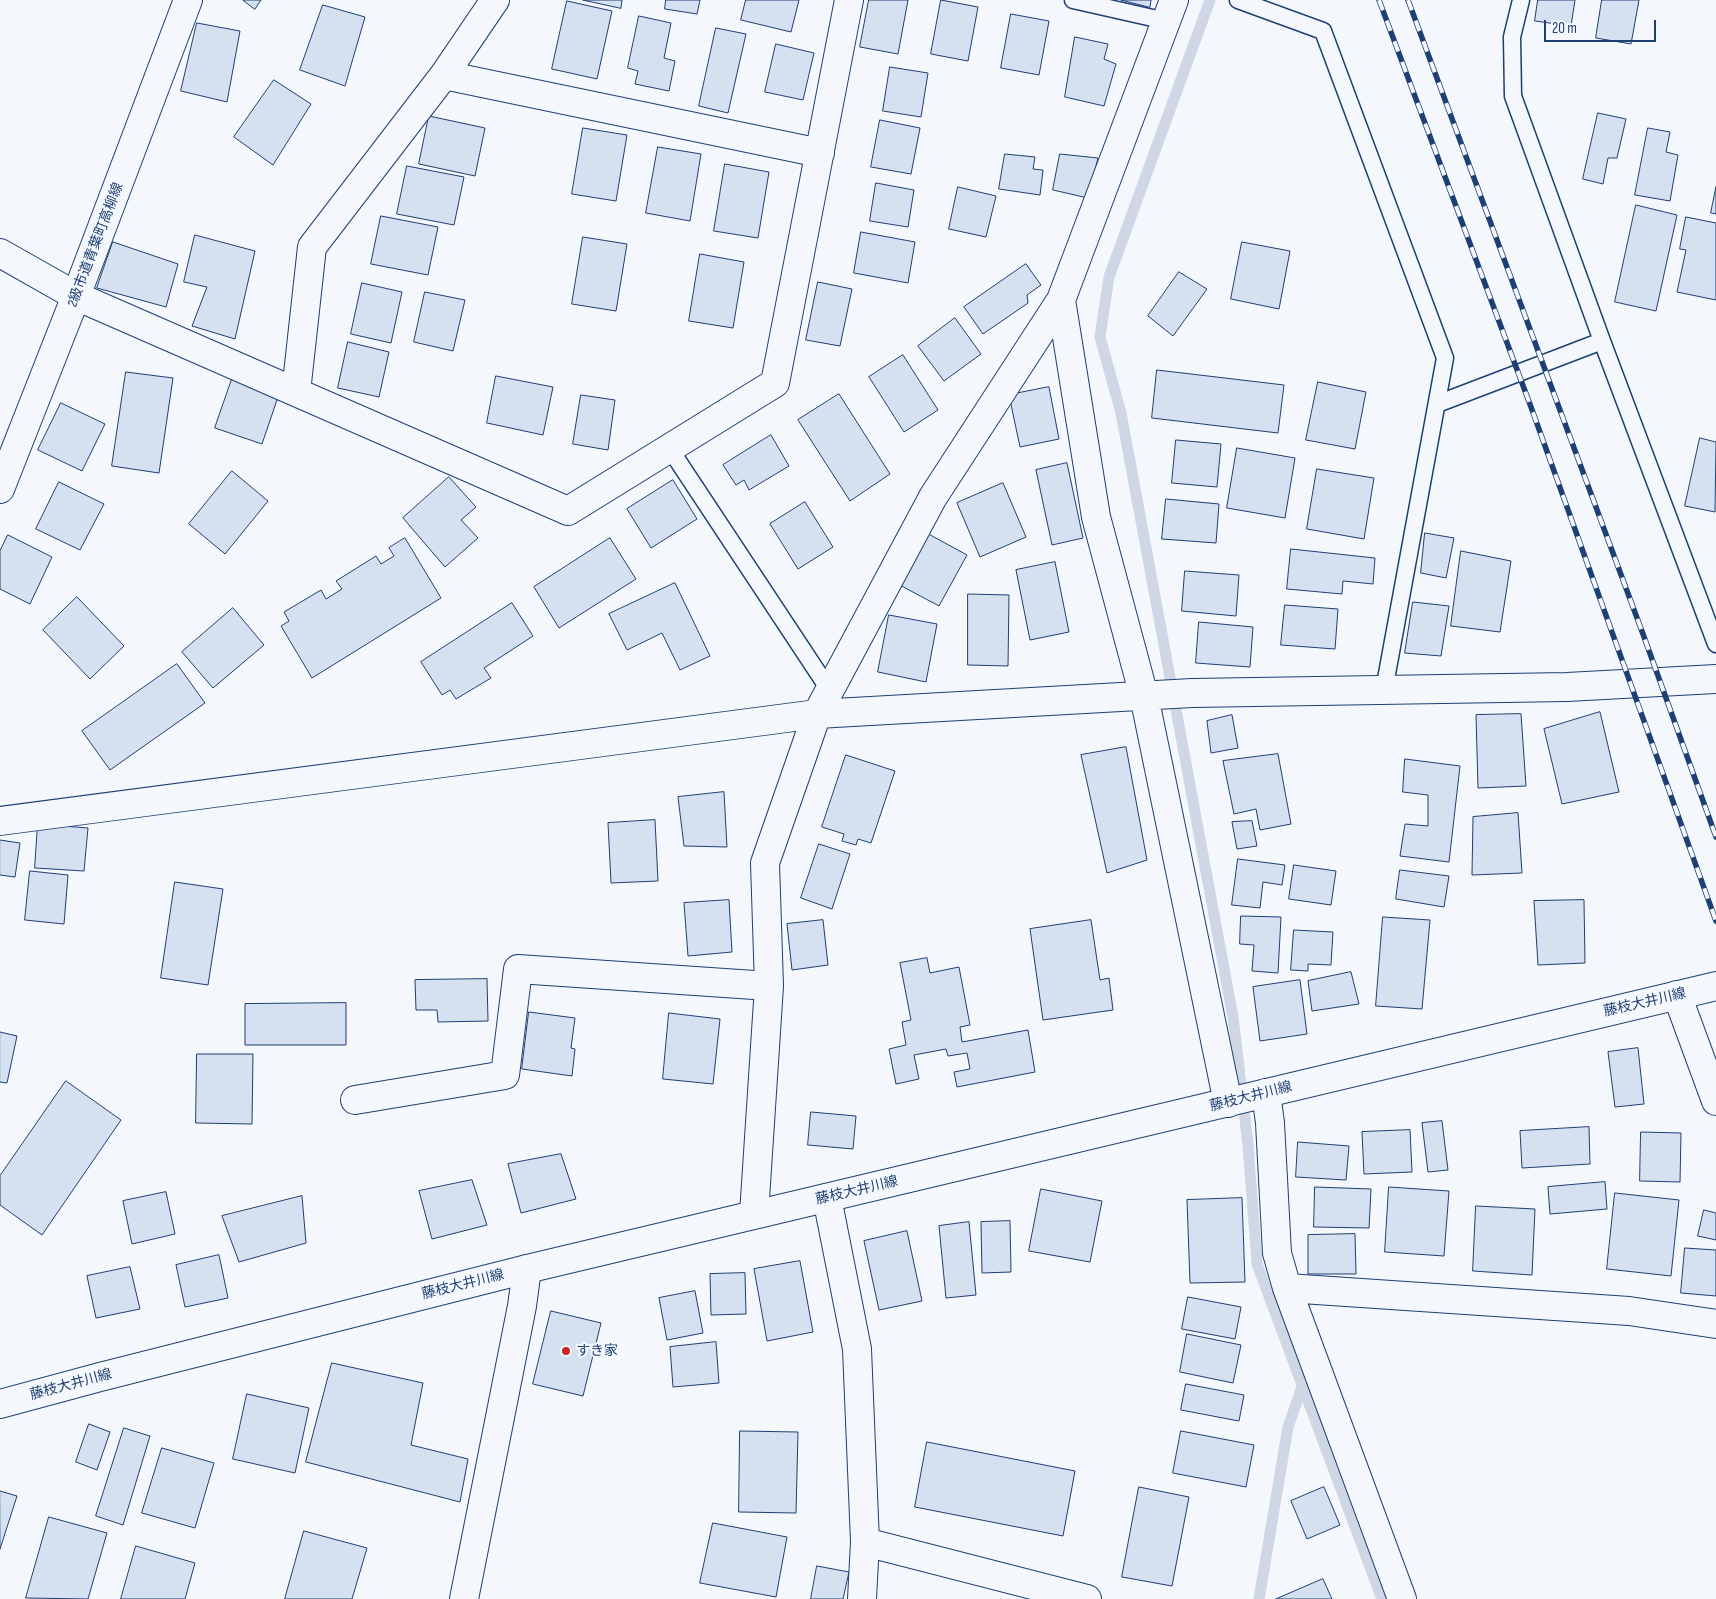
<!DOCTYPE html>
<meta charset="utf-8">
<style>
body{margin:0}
#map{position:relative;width:1716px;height:1599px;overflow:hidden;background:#f4f7fb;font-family:"Sofia Sans Condensed",sans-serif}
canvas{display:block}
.scale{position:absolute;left:1544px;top:20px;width:112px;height:22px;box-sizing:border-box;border:2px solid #1d3f73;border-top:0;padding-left:6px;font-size:15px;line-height:18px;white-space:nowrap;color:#1d3f73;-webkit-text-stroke:4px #f4f7fb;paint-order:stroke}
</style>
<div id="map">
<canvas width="1716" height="1599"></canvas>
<div class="scale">20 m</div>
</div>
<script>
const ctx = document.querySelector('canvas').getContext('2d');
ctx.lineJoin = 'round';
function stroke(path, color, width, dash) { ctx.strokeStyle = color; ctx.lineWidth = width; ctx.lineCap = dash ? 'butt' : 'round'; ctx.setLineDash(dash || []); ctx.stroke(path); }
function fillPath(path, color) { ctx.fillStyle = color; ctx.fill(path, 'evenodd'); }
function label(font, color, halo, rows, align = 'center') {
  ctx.font = font + ' "Sofia Sans Condensed","Noto Sans JP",sans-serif'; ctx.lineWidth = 4; ctx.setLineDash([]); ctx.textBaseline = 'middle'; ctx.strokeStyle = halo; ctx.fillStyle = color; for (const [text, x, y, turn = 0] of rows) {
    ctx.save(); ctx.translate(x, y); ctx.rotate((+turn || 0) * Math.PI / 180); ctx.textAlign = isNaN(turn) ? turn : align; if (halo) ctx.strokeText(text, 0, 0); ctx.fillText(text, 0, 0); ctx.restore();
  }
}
stroke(new Path2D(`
 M1210 0 1109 277 1100 337 1121 413 1233 1017 1248 1145 1257 1264 1382 1599
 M1259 1599 1288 1427 1303 1384`), '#cfd7e4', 11);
const building = new Path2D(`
 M243 0H261L255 9Z
 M583 0H622L621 8Z
 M666 0H700L697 14 665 9Z
 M746 0H799L791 32 741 20Z
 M869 0H908L898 54 860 47Z
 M941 0 978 7 968 61 931 54Z
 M1121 0H1151L1150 7Z
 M1538 0H1575L1571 26 1535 21Z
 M1602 0H1639L1631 44 1596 38Z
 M567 1 612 11 597 79 552 69Z
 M323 5 365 17 345 86 300 70Z
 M1011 14 1049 21 1039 75 1001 68Z
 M639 16 671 23 664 58 675 61 669 91 635 84 638 71 628 68Z
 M197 23 240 31 227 102 181 91Z
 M716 28 746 34 728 113 699 106Z
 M1075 37 1108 44 1104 59 1116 64 1104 106 1065 97Z
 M776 44 814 53 803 100 765 92Z
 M890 67 928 73 921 117 883 111Z
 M274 80 311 104 273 165 234 137Z
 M1598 113 1626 119 1617 158H1608L1603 184 1583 179Z
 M429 116 485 128 475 176 419 164Z
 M880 120 920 128 911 174 871 167Z
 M583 128 627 135 616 201 572 194Z
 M1648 128 1670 132 1666 152 1678 155 1670 201 1635 195Z
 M658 147 701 154 690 221 646 213Z
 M1005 154 1035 157 1033 169 1043 170 1040 195 999 189Z
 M1060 154 1098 158 1088 198 1053 190Z
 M725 164 769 172 758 238 714 231Z
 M407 166 464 177 454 225 397 214Z
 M876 183 914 190 908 227 870 221Z
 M958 187 996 196 986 237 949 229Z
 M1716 187V214L1711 213Z
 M1636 205 1677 215 1656 311 1615 302Z
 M381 216 438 227 428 275 371 264Z
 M1686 217 1716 223V300L1677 292 1686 250 1680 249Z
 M861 232 915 242 908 283 854 273Z
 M195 235 255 251 235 339 192 326 207 287 184 282Z
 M583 237 627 244 616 311 572 304Z
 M113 242 178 264 166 307 97 288Z
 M1242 242 1290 251 1279 309 1231 299Z
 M700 254 744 262 733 328 689 321Z
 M1026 264 1041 285 1027 295 1028 303 983 334 964 307Z
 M1179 272 1207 289 1173 336 1148 316Z
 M818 282 852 289 840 346 806 340Z
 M362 283 402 292 391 343 351 334Z
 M425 292 465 300 453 351 414 342Z
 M955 318 981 354 944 381 918 346Z
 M348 342 389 352 379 397 338 388Z
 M903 355 938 410 904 432 869 377Z
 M1157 370 1284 385 1278 433 1152 418Z
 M126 372 173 378 159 473 112 466Z
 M496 376 553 387 543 435 487 423Z
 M232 379 279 394 262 444 215 428Z
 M1318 382 1366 392 1355 449 1306 440Z
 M1049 387 1059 439 1020 447 1009 395Z
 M839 394 890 474 850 501 798 420Z
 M581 395 615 400 608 450 573 444Z
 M61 403 105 424 82 471 38 450Z
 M771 435 789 466 749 490 744 480 736 485 723 465Z
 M1700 438 1716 442 1715 512 1685 506Z
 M1176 440 1221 444 1217 487 1172 483Z
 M1237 448 1295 458 1285 518 1227 508Z
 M1067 463 1083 538 1052 545 1036 470Z
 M1317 469 1374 478 1364 539 1307 529Z
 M232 471 268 501 225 554 189 524Z
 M449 477 476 507 461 520 478 538 445 567 403 518Z
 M673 480 697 519 651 548 627 509Z
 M59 482 104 504 80 550 36 529Z
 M1003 483 1026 537 980 557 957 503Z
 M1166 499 1219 504 1216 543 1162 539Z
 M805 502 833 547 798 569 770 524Z
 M923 531 967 555 939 606 896 583Z
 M1425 533 1454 538 1446 578 1421 573Z
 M8 535 52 557 30 604 0 589V551Z
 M405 538 441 598 312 678 281 626 289 621 284 612 321 590 326 599 342 589 336 581 376 556 381 564 394 556 389 548Z
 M610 538 636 579 559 628 534 587Z
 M1291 549 1375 558 1373 584 1343 581 1342 594 1287 589Z
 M1461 551 1511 561 1500 632 1451 626Z
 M1055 562 1069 632 1030 640 1016 570Z
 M1185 571 1239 575 1236 616 1182 611Z
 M675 583 710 656 680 670 662 633 627 650 609 614Z
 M968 594 1009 595 1008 666 968 665Z
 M77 597 124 646 90 679 43 630Z
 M1413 602 1449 606 1441 656 1405 653Z
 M512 603 533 636 484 668 491 678 456 699 450 690 442 695 421 662Z
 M1285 605 1338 609 1335 649 1281 645Z
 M233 608 264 645 213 688 182 652Z
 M889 615 937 624 926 682 878 672Z
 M1199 622 1253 627 1250 667 1196 663Z
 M177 664 205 703 110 770 82 731Z
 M1600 712 1619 792 1562 804 1544 729Z
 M1521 714 1526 786 1478 788 1476 715Z
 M1232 715 1238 748 1211 753 1207 721Z
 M1126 747 1147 860 1107 873 1081 755Z
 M1278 754 1291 824 1260 830 1256 809 1234 814 1223 761Z
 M846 755 895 771 871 843 858 839 856 845 842 841 844 834 822 827Z
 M1405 759 1460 766 1449 862 1400 856 1405 824 1428 826V795L1403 792Z
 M724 792 727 847 684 846 678 797Z
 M1518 813 1522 873 1472 875 1473 817Z
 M655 820 658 881 611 883 608 823Z
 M1252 821 1257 846 1237 849 1232 822Z
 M38 824 88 828 84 871 35 868Z
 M0 840 20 843 15 877 0 875Z
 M819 844 850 854 832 909 801 898Z
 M1238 859 1285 865 1282 885 1263 882 1260 908 1232 905Z
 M1294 865 1336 871 1331 905 1289 899Z
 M1400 870 1449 876 1444 907 1396 899Z
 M30 871 68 875 64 924 25 920Z
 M175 882 223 889 208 985 161 978Z
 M729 900 732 952 688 956 684 903Z
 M1584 900 1585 963 1538 965 1534 901Z
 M1241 916 1281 917 1278 973 1252 971 1254 945 1240 944Z
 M1383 917 1430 920 1422 1009 1376 1006Z
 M823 920 828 965 792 970 787 924Z
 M1091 920 1100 980 1109 978 1113 1010 1043 1020 1030 929Z
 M1294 930 1333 932 1331 965 1308 964V971L1291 970Z
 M927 958 930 973 959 967 970 1025 960 1027 962 1042 1028 1030 1035 1072 957 1087 954 1072 970 1069 967 1053 948 1056 946 1049 914 1055 919 1079 896 1084 889 1049 906 1045 902 1022 911 1020 900 963Z
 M1351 972 1359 1004 1312 1011 1308 981Z
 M487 979 488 1021 438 1022 437 1010H416L415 980Z
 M1300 980 1307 1034 1260 1041 1253 987Z
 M346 1003V1045H245V1004Z
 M529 1012 575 1018 571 1048 575 1049 572 1076 522 1069Z
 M669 1013 720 1019 713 1084 663 1079Z
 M0 1032 17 1036 7 1083 0 1082Z
 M1638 1048 1644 1104 1615 1107 1608 1052Z
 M197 1054H253L252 1124 196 1123Z
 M66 1081 121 1120 42 1235 0 1205V1176Z
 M811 1112 856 1116 853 1149 808 1145Z
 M1442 1121 1448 1170 1428 1172 1422 1123Z
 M1589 1127 1590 1164 1522 1168 1520 1131Z
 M1410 1130 1412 1172 1364 1174 1362 1132Z
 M1641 1132 1681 1133 1680 1182 1640 1181Z
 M1298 1142 1349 1146 1346 1180 1296 1177Z
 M561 1154 576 1199 521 1213 508 1164Z
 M472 1180 487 1225 432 1239 419 1191Z
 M1605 1182 1607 1209 1550 1214 1548 1187Z
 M1315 1187 1371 1189 1369 1228 1314 1227Z
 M1389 1187 1449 1191 1444 1256 1385 1252Z
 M1041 1189 1102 1201 1090 1262 1029 1251Z
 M166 1192 175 1234 132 1244 123 1201Z
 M1615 1193 1679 1200 1671 1276 1607 1269Z
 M302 1196 306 1243 239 1262 222 1216Z
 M1242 1198 1245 1282 1190 1283 1187 1200Z
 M1476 1206 1535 1209 1532 1275 1473 1271Z
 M1704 1210 1716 1213V1240L1698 1236Z
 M1010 1221 1011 1272 982 1273 981 1222Z
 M969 1222 976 1295 946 1298 939 1226Z
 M907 1231 922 1301 879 1310 864 1241Z
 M1355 1234 1356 1274H1308V1235Z
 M1685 1248 1716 1250V1296L1681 1293Z
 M219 1255 228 1298 185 1307 176 1265Z
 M800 1261 813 1332 767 1341 754 1269Z
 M130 1267 140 1309 96 1318 87 1276Z
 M745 1273 746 1314 711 1315 710 1274Z
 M695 1291 703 1333 667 1340 659 1298Z
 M1188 1297 1241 1307 1235 1339 1182 1329Z
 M551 1311 601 1323 583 1396 533 1384Z
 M1187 1334 1241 1345 1233 1383 1180 1372Z
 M716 1342 719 1383 673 1387 670 1347Z
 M332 1363 423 1383 411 1445 468 1459 460 1502 306 1462Z
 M1186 1384 1244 1395 1239 1421 1181 1410Z
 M247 1394 309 1408 295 1473 233 1459Z
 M89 1424 110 1432 97 1470 76 1462Z
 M124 1428 150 1436 123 1525 96 1516Z
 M740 1431 798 1432 796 1513 739 1512Z
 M1181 1431 1254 1445 1246 1487 1173 1473Z
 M927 1442 1075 1471 1063 1536 915 1507Z
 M162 1448 214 1463 195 1528 142 1513Z
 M1139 1487 1189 1497 1172 1586 1122 1577Z
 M1324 1487 1340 1525 1307 1539 1291 1501Z
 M0 1491 17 1496 0 1549Z
 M49 1517 107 1533 88 1599 26 1598Z
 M713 1523 787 1537 776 1597 700 1583Z
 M304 1531 367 1548 352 1599H285Z
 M136 1546 195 1563 185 1599H121Z
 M817 1566 849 1572 843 1599H811Z
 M1323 1579 1332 1599H1276Z`);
fillPath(building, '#d5e0f0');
stroke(building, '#1d3f73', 1);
const service = new Path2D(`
 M1073 0 1166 21
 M1238 0 1323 31 1445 358 1384 690
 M1521 0 1512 37 1513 96 1602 341 1716 644
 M1437 404 1602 341
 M670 449 830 691`);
const minor = new Path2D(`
 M444 75 820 153
 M0 253 76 296 568 511 775 383 849 0
 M1061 300 1096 517 1144 696 1228 1103
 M296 392 312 247 444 75 495 0
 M0 821 817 714 1192 693 1567 687 1716 679
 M1677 995 1716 1101
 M1266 1093 1270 1123 1277 1253 1287 1288 1402 1599
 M355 1100 505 1075 518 969 769 986
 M827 1198 857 1349 865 1542 862 1599
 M754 1214 769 986 765 863 817 714 933 497 1061 300 1174 0
 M1287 1288 1629 1311 1716 1324
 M865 1542 1087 1599
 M464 1599 522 1306 527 1269`);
const tertiary = new Path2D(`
 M0 489 76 296 188 0`);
const primary = new Path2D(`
 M0 1404 100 1377 527 1269 1716 986`);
stroke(service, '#1d3f73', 19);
stroke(minor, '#1d3f73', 30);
stroke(tertiary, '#1d3f73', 30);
stroke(primary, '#1d3f73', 30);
stroke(service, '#f4f7fb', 16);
stroke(minor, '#f4f7fb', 28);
stroke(tertiary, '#f4f7fb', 28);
stroke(primary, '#f4f7fb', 28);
const rail = new Path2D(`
 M1379 0 1531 407 1716 921
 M1408 0 1643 634 1716 837`);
stroke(rail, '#1d3f73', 5.5);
stroke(rail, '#f4f7fb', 4, [11]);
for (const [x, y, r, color] of [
 [566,1351,5,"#c62828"]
]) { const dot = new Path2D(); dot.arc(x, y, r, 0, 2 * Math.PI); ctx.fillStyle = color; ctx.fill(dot); stroke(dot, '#f4f7fb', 2); }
label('14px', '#1d3f73', '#f4f7fb', [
 ["2級市道青葉町高柳線",96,245,-69],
 ["藤枝大井川線",1645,1003,-13],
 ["藤枝大井川線",1251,1097,-14],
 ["藤枝大井川線",857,1191,-13],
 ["藤枝大井川線",463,1285,-14],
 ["藤枝大井川線",71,1385,-15]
]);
label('14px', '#1d3f73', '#f4f7fb', [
 ["すき家",576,1351]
], 'left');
</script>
